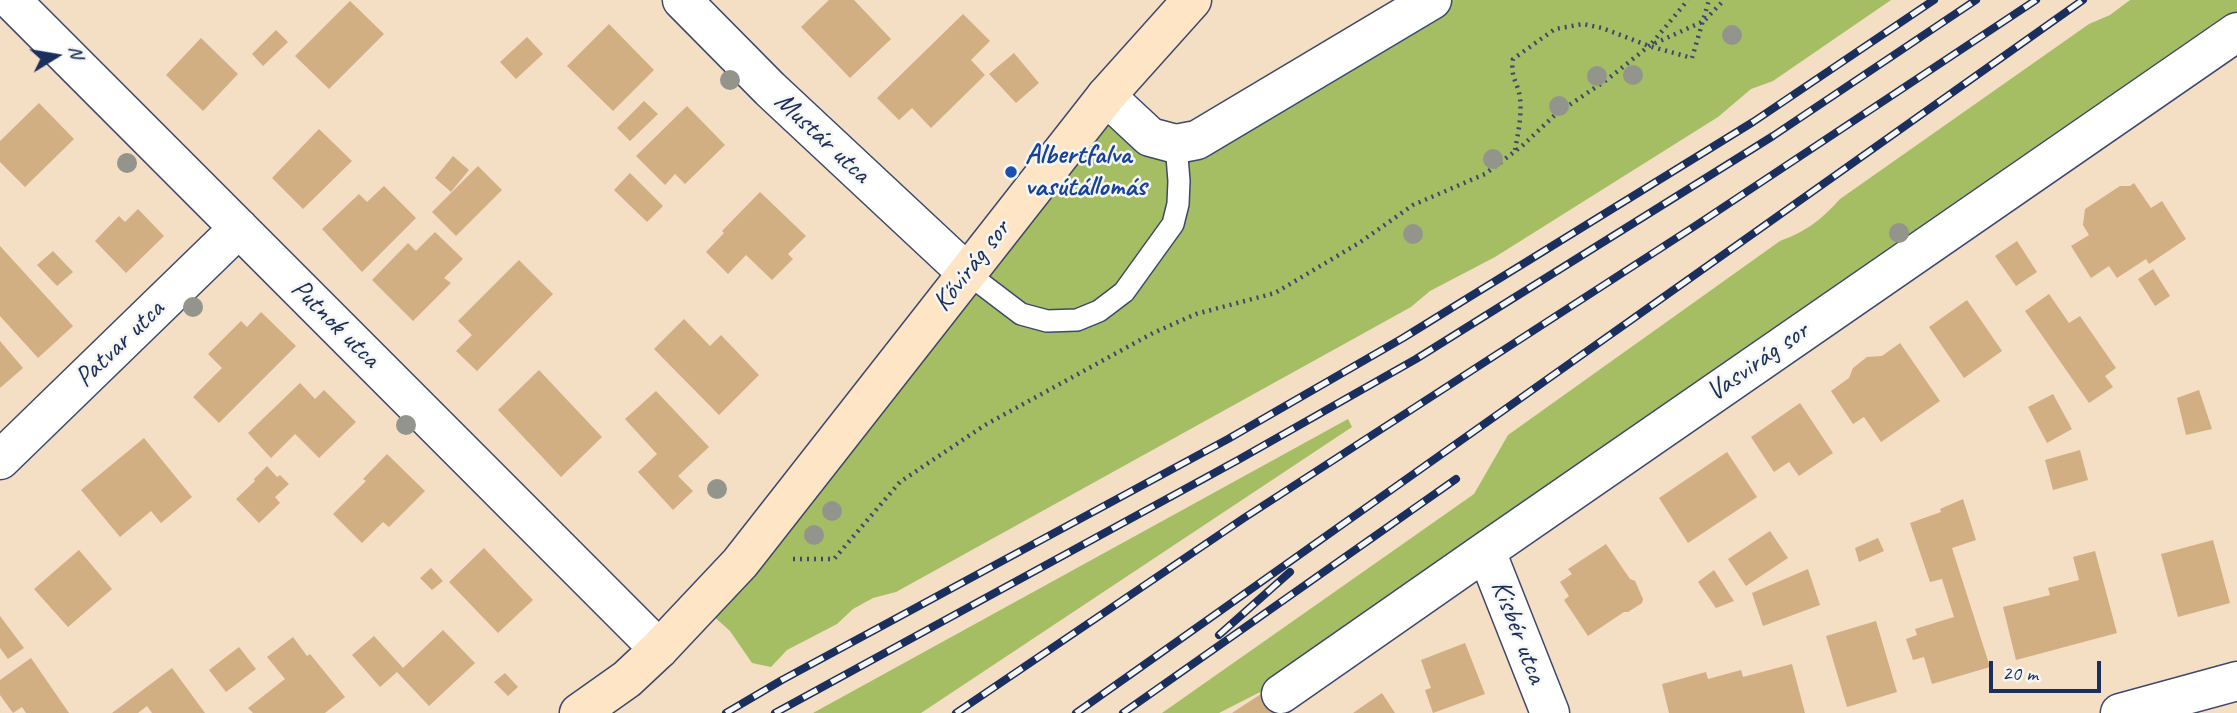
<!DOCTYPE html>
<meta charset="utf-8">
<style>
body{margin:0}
#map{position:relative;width:2237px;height:713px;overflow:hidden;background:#f4dec4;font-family:Caveat,sans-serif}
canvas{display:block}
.north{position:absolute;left:21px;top:21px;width:70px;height:70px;-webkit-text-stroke:5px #f6f6f2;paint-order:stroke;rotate:79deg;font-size:19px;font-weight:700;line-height:28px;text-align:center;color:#1b2f5e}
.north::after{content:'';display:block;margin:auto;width:24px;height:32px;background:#1b2f5e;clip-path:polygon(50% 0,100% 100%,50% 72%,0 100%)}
.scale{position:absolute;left:1989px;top:661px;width:112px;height:32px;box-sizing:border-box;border:4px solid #1b2f5e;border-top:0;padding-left:9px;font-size:21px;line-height:24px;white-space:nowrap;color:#1b2f5e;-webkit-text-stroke:5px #f6f6f2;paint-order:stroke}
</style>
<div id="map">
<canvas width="2237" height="713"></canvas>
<div class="north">N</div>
<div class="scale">20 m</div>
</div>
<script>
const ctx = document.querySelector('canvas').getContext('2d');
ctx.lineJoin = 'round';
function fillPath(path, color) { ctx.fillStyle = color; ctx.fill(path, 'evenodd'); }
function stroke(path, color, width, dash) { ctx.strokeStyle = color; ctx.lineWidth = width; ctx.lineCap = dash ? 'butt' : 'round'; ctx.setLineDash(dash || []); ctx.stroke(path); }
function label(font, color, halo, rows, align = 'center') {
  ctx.font = font + ' Caveat,sans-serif'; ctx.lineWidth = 5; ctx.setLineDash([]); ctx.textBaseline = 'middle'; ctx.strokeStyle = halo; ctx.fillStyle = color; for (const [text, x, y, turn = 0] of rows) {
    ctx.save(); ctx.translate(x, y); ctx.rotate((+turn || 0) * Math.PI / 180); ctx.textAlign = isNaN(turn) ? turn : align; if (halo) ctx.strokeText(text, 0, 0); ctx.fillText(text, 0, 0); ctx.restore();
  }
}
fillPath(new Path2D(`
 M1432 0H1891L1773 81 1751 89 1718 117 1495 257 1430 291 1411 307 896 592 873 598 853 609 837 624 787 650 771 667 752 663 730 631 701 605 1106 96 1176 144Z
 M2130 0H2237V32L1268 688 1219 713H1162L1474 494 1508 435 1780 241C1807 231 1821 220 1840 199L2089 24 2110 15Z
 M1348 419 1352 427 921 713H813Z`), '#a5be63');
fillPath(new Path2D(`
 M829 0H854L891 39 850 78 801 27Z
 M350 1 384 34 329 89 295 56Z
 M963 14 990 41 971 60 985 75 931 128 912 108 899 120 877 98Z
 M609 24 654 70 613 111 567 66Z
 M276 30 288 42 263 66 252 54Z
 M527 37 543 54 516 79 500 62Z
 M201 38 238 74 203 111 166 75Z
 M1014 53 1039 83 1016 103 989 74Z
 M644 101 658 114 630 141 617 128Z
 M39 103 74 139 25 187 0 162V141Z
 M687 106 725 145 685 184 675 174 665 185 636 156Z
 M319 129 352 161 303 209 272 178Z
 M453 156 469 170 451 192 435 178Z
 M478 166 502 190 456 236 432 212Z
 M630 173 663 206 647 222 614 190Z
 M2134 183 2151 208 2162 201 2186 239 2149 264 2146 259 2117 278 2109 266 2091 278 2071 246 2089 235 2083 225 2085 209 2120 186H2130Z
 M384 186 416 218 362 272 322 229 359 194 367 202Z
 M760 192 806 236 788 254 793 259 772 280 746 255 728 274 706 252 724 233 722 231Z
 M138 209 164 236 126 273 95 241 119 216 125 222Z
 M435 232 463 259 444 278 451 283 413 321 372 280 408 243 416 251Z
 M2017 241 2037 272 2016 286 1995 256Z
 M0 246 73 326 38 358 0 316Z
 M53 251 73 272 57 286 37 265Z
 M519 260 553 294 477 371 456 351 472 335 458 321Z
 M2153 269 2170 296 2155 306 2138 279Z
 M2049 294 2069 323 2080 316 2116 368 2105 376 2113 387 2089 403 2025 311Z
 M1967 300 2002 351 1964 378 1929 327Z
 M261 312 296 346 219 423 193 397 222 368 208 354 241 321 247 327Z
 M684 319 710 346 721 335 759 375 719 415 654 349Z
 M0 341 23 368 0 388Z
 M1900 343 1940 401 1881 442 1864 417 1853 424 1831 391 1849 378 1853 368 1867 357 1882 356Z
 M539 370 602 437 561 477 498 410Z
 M300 383 315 399 324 390 356 422 319 458 295 434 271 458 248 433Z
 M2199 390 2212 429 2186 435 2177 398Z
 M656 391 709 447 678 476 693 491 673 510 638 472 657 454 625 419Z
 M2053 394 2072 429 2047 443 2028 407Z
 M1800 403 1833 453 1799 476 1789 462 1774 472 1751 437Z
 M144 438 192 497 161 523 151 511 120 537 81 490Z
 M2080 450 2088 480 2053 490 2045 460Z
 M1727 452 1757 497 1688 543 1659 498Z
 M387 454 425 491 389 527 383 522 362 543 333 514 366 481 363 479Z
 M267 466 277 477 280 475 289 484 275 497 280 503 259 523 236 499 255 481 254 479Z
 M1963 499 1976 540 1952 548 1990 667 1932 684 1924 657 1913 660 1906 639 1917 635 1915 629 1954 617 1942 579 1930 582 1910 523 1941 512 1940 509Z
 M1770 531 1788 558 1746 586 1728 559Z
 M1878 538 1884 551 1859 562 1855 548Z
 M2213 540 2230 603 2178 617 2161 554Z
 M1606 544 1630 579 1635 581 1643 599 1642 603 1628 612H1624L1588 636 1564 600 1569 596 1560 582 1572 574 1568 569Z
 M484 548 533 600 498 633 449 582Z
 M79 550 112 589 68 627 34 589Z
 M2095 551 2117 633 2016 660 2003 607 2050 595 2048 588 2079 580 2073 557Z
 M431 568 443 581 432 590 420 578Z
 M1808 569 1820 605 1763 626 1752 593Z
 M1714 570 1734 601 1716 608 1698 582Z
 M0 616 24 648 8 659 0 648Z
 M1876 621 1897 692 1847 707 1826 636Z
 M443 630 475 663 429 706 397 672 380 687 352 655 374 636 403 668Z
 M293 637 307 656 310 654 345 697 325 713H253L248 708 285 679 267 657Z
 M1465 643 1485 694 1433 713 1425 690 1431 688 1421 660Z
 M239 647 256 669 226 692 209 670Z
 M31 658 69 713H26L22 707 13 713 0 695V680Z
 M1792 664 1805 713H1669L1662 684 1706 672 1708 679 1741 670 1743 677Z
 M172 668 205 713H152L147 706 138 713H112Z
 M505 673 518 687 508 696 494 682Z
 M1382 693 1395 713H1353Z
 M1261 694 1274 713H1232Z`), '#d1af82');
const lane = new Path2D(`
 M967 273 1021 314 1047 321 1077 320 1099 311 1124 292 1173 224 1178 204 1179 181 1176 144`);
const street = new Path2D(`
 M11 0 659 649
 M682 0 770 89 967 273
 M1106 96 1150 137 1176 144 1197 140 1432 0
 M0 460 239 228
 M1486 551 1550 713
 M1281 694 1486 551 2237 32
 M2120 713 2237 681`);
const secondary = new Path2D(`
 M579 713 627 679 659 649 740 563 1106 96 1192 0`);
stroke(lane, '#3c496d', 24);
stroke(street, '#3c496d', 41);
stroke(secondary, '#3c496d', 41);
stroke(new Path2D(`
 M1652 43 1688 0
 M1515 150C1518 133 1522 116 1520 98 1518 82 1510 78 1513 59L1555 29 1583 24 1602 28 1649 46 1692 58 1709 0
 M793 559H834L900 482 985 425 1153 333 1196 314 1275 293 1359 243 1413 205 1485 174 1522 146 1556 114 1608 79 1649 46 1704 21 1724 0`), '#3c496d', 4.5, [2, 5]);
stroke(lane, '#fff', 21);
stroke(street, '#fff', 38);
stroke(secondary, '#fde5c5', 38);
const rail = new Path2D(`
 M1219 635 1290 572
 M726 713 782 680 1228 439 1403 338 1753 122 1934 0
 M775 713 1238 460 1416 359 1773 136 1976 0
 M956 713 1244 518 1695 226 2036 0
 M1076 713 2083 0
 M1123 713 1456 479`);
stroke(rail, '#1b2f5e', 8);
stroke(rail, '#f6f6f2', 5, [16]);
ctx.fillStyle = '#93958d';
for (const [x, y] of [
 [1732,35],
 [1633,75],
 [1597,76],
 [730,80],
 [1559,106],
 [1493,159],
 [127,163],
 [1899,233],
 [1413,234],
 [193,307],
 [406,425],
 [717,489],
 [832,511],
 [814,535]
]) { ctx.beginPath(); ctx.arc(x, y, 10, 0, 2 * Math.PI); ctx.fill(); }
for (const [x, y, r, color] of [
 [1011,172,7,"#1a4fb4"]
]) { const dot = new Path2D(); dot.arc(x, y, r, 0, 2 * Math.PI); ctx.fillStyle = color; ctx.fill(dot); stroke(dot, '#f6f6f2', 2.5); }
label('28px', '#1b2f5e', '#f6f6f2', [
 ["Mustár utca",822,138,43],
 ["Kővirág sor",972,266,-52],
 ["Putnok utca",335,324,45],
 ["Patvar utca",120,344,-44],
 ["Vasvirág sor",1758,362,-35],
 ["Kisbér utca",1518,632,69]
]);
label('bold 28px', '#164399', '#f6f6f2', [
 ["Albertfalva",1025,156],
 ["vasútállomás",1025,188]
], 'left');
</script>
